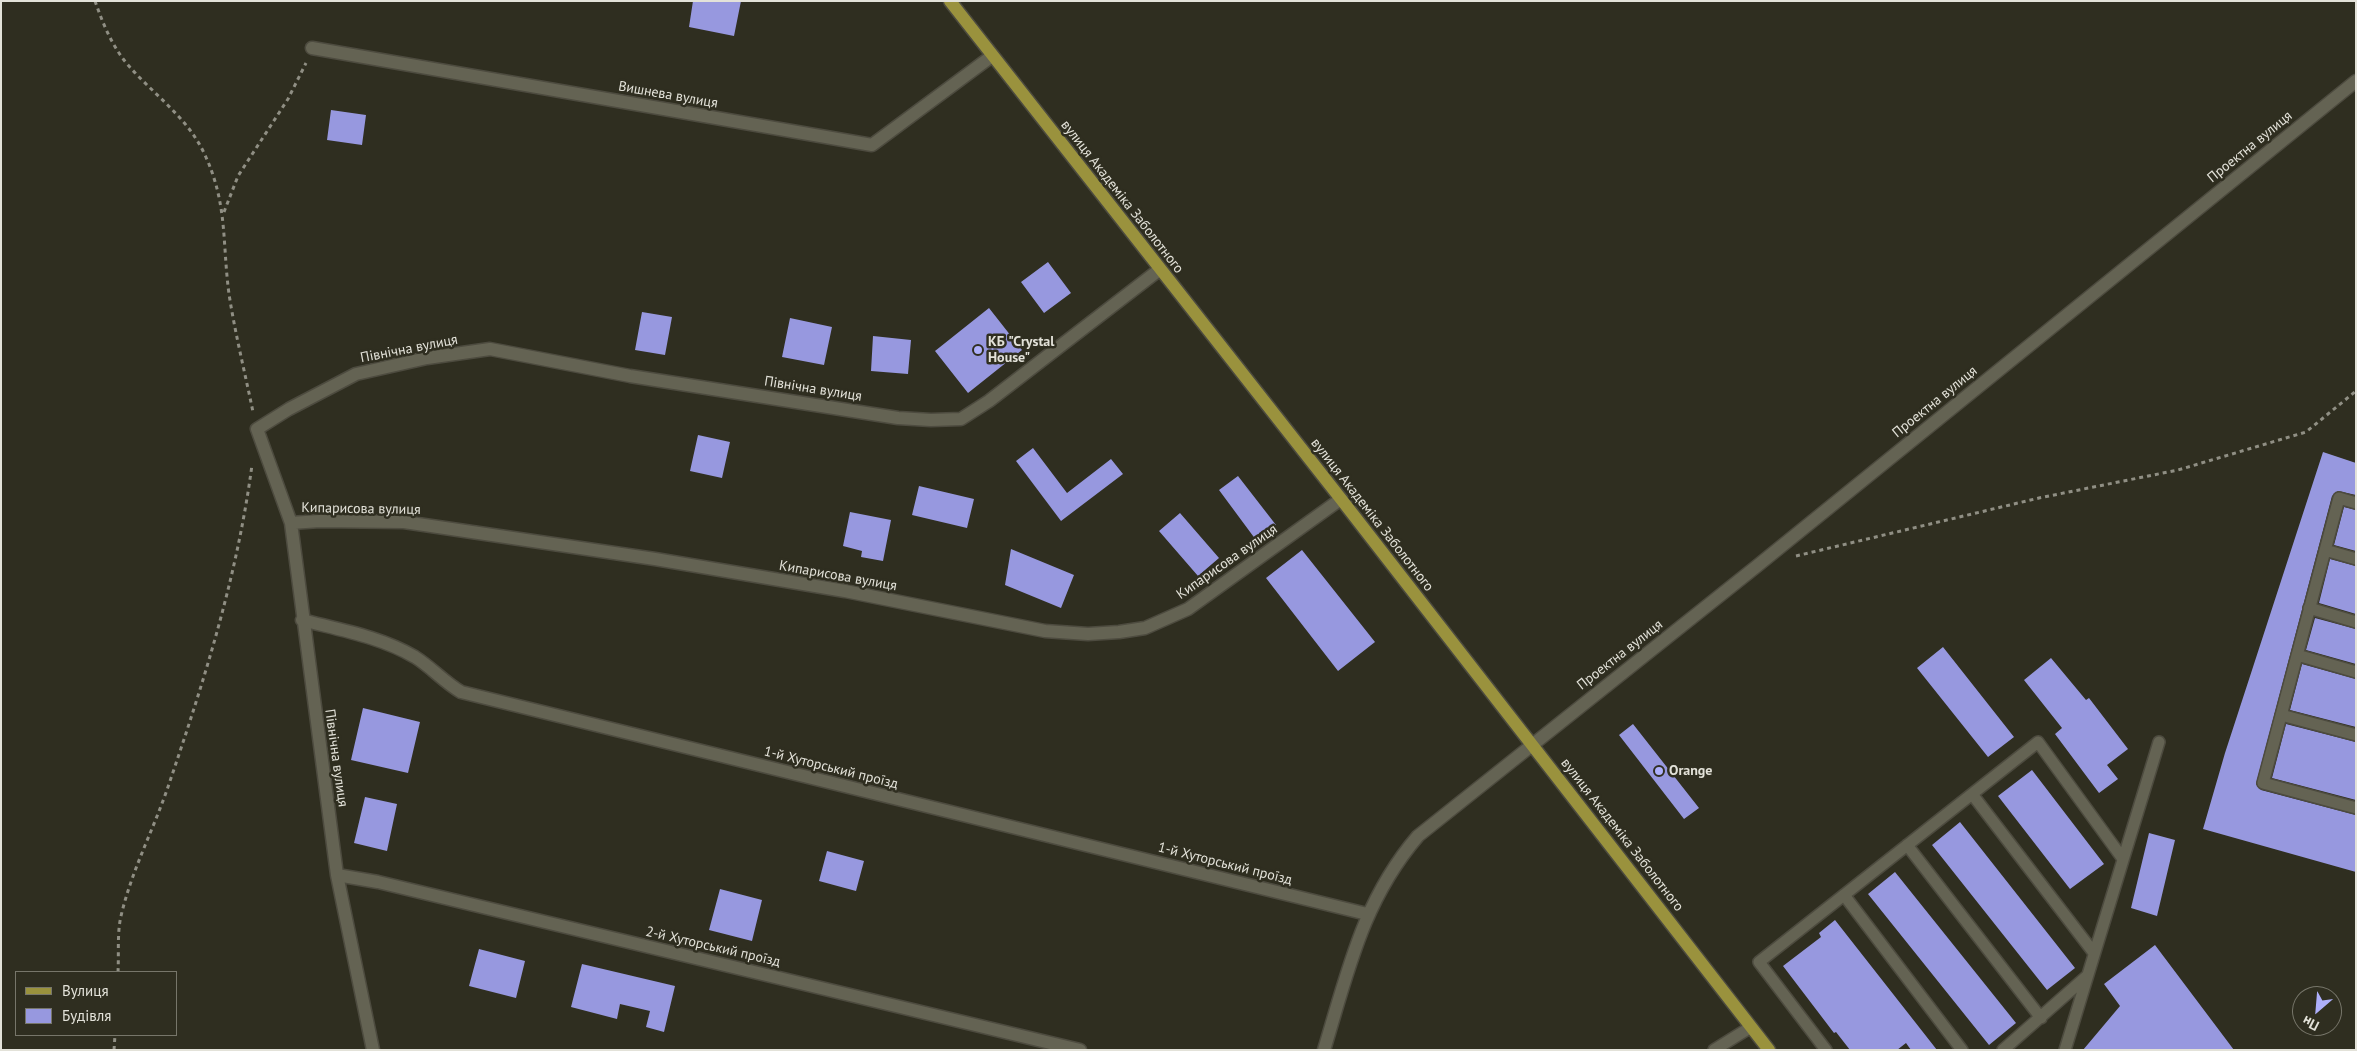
<!DOCTYPE html>
<meta charset="utf-8">
<style>
body{margin:0}
#map{position:relative;width:2357px;height:1051px;overflow:hidden;background:#2f2e20;font-family:"PT Sans",sans-serif}
canvas{display:block}
.frame{position:absolute;inset:0;border:2px solid #e3e2d9;pointer-events:none}
.legend{position:absolute;left:15px;top:971px;width:162px;height:65px;box-sizing:border-box;background:#2f2e20;border:1px solid #77766a;margin:0;padding:6px 9px;list-style:none;font-size:15px;color:#e3e2d9}
.legend li{display:flex;align-items:center;gap:10px;height:25px}
.legend b{width:25px;border:1px solid #77766a}
.north{position:absolute;left:2292px;top:986px;width:50px;height:50px;box-sizing:border-box;background:#2f2e20;border:1px solid #77766a;border-radius:50%;rotate:207deg;font-size:14px;font-weight:700;line-height:20px;text-align:center;color:#e3e2d9}
.north::after{content:'';display:block;margin:auto;width:18px;height:22px;background:#adaffb;clip-path:polygon(50% 0,100% 100%,50% 72%,0 100%)}
</style>
<div id="map">
<canvas width="2357" height="1051"></canvas>
<div class="frame"></div>
<ul class="legend">
<li><b style="height:6px;background:#9a923d"></b>Вулиця</li>
<li><b style="height:14px;background:#9798df"></b>Будівля</li>
</ul>
<div class="north">Пн</div>
</div>
<script>
const ctx = document.querySelector('canvas').getContext('2d');
ctx.lineJoin = 'round';
function fillPath(path, color) { ctx.fillStyle = color; ctx.fill(path, 'evenodd'); }
function stroke(path, color, width, dash) { ctx.strokeStyle = color; ctx.lineWidth = width; ctx.lineCap = dash ? 'butt' : 'round'; ctx.setLineDash(dash || []); ctx.stroke(path); }
function label(font, color, halo, rows, align = 'center') {
  ctx.font = font + ' "PT Sans",sans-serif'; ctx.lineWidth = 5; ctx.setLineDash([]); ctx.textBaseline = 'middle'; ctx.strokeStyle = halo; ctx.fillStyle = color; for (const [text, x, y, turn = 0] of rows) {
    ctx.save(); ctx.translate(x, y); ctx.rotate((+turn || 0) * Math.PI / 180); ctx.textAlign = isNaN(turn) ? turn : align; if (halo) ctx.strokeText(text, 0, 0); ctx.fillText(text, 0, 0); ctx.restore();
  }
}
fillPath(new Path2D(`
 M693 1H741L734 36 689 27Z
 M331 110 366 115 362 145 327 140Z
 M1048 262 1071 293 1044 313 1021 282Z
 M989 308 1022 350 968 393 935 351Z
 M642 312 672 317 665 355 635 350Z
 M790 318 832 327 824 365 782 357Z
 M873 336 911 340 908 374 871 371Z
 M698 435 730 442 722 478 690 471Z
 M1033 448 1067 493 1111 459 1123 474 1061 521 1016 461Z
 M2323 452 2356 463V495L2338 491 2332 496 2256 784 2261 790 2356 815V872L2203 829 2225 753Z
 M1238 476 1276 525 1256 540 1219 490Z
 M919 486 974 499 967 528 912 515Z
 M2344 507 2356 510V551L2334 545Z
 M850 512 891 520 883 561 861 557 862 551 843 546Z
 M1180 513 1219 558 1198 576 1159 531Z
 M1011 549 1074 575 1061 608 1005 585Z
 M1302 550 1375 642 1338 671 1266 578Z
 M2330 559 2356 566V614L2319 603Z
 M2315 618 2356 629V664L2306 650Z
 M1943 647 2014 737 1988 757 1917 668Z
 M2051 658 2086 700 2089 698 2128 749 2107 765 2118 779 2099 793 2055 734 2062 728 2024 680Z
 M2302 664 2356 679V727L2290 710Z
 M363 708 420 722 408 773 351 760Z
 M1633 724 1699 808 1684 819 1619 735Z
 M2286 724 2356 742V800L2272 778Z
 M2032 770 2104 864 2070 889 1998 796Z
 M365 797 397 804 387 851 354 843Z
 M1960 822 2075 968 2047 990 1932 845Z
 M2149 833 2175 840 2157 916 2131 908Z
 M827 851 864 861 856 891 819 881Z
 M1895 872 2016 1023 1989 1045 1868 894Z
 M720 889 762 900 752 941 709 930Z
 M1835 920 1937 1050H1911L1906 1043 1897 1050H1850L1836 1032 1834 1033 1783 966 1821 937 1819 933Z
 M2155 945 2234 1050H2083L2120 1006 2104 984Z
 M479 949 525 961 516 998 469 986Z
 M582 964 675 986 664 1032 646 1027 650 1011 620 1004 617 1019 571 1007Z`), '#9798df');
const service = new Path2D(`
 M2356 503 2339 498 2263 783 2356 808
 M2325 550 2356 559
 M2309 608 2356 622
 M2297 655 2356 672
 M2281 715 2356 735
 M1972 794 2094 953
 M1907 845 2041 1018
 M1844 895 1962 1050
 M1714 1050 1751 1027
 M1826 1050 1759 962 2038 742 2123 859
 M2003 1050 2086 977
 M2065 1050 2159 742`);
const minor = new Path2D(`
 M312 48 872 145 992 56
 M291 523 320 521 404 522 655 559 845 591 1045 631 1088 634 1119 632 1145 628 1188 609 1341 499
 M302 620C341 630 381 637 415 657 431 667 444 682 461 692L1367 914
 M337 875 378 882 1080 1050
 M373 1050 337 875 291 523 257 429 289 409 356 374 427 358 490 349 630 376 898 418 931 420 961 419 989 401 1159 270
 M1324 1050C1348 971 1363 900 1418 836L1757 566 2356 81`);
const primary = new Path2D(`
 M950 1 1341 499 1769 1050`);
stroke(service, '#4d4b3f', 14);
stroke(minor, '#4d4b3f', 15);
stroke(primary, '#4d4b3f', 15);
stroke(new Path2D(`
 M95 1C103 24 112 46 128 65 153 94 187 117 204 153 228 203 222 242 229 294 235 333 245 373 253 412
 M224 212 238 176 288 99 306 63
 M1796 556 2039 498 2178 470 2306 432 2356 391
 M118 972C119 954 117 933 121 916 132 869 154 829 169 784 205 678 237 577 252 465
 M114 1050 115 1035`), '#908f84', 3, [4, 4]);
stroke(service, '#646353', 11);
stroke(minor, '#646353', 12);
stroke(primary, '#9a923d', 12);
for (const [x, y, r, color] of [
 [978,350,5,"#adaffb"],
 [1659,771,5,"#adaffb"]
]) { const dot = new Path2D(); dot.arc(x, y, r, 0, 2 * Math.PI); ctx.fillStyle = color; ctx.fill(dot); stroke(dot, '#2f2e20', 2); }
label('14px', '#e3e2d9', '#2f2e20', [
 ["Вишнева вулиця",668,95,10],
 ["Проектна вулиця",2250,147,-39],
 ["вулиця Академіка Заболотного",1122,197,52],
 ["Північна вулиця",409,349,-11],
 ["Північна вулиця",813,389,9],
 ["Проектна вулиця",1935,402,-39],
 ["Кипарисова вулиця",361,509,1],
 ["вулиця Академіка Заболотного",1372,515,52],
 ["Кипарисова вулиця",1227,562,-35],
 ["Кипарисова вулиця",838,576,10],
 ["Проектна вулиця",1620,655,-38],
 ["Північна вулиця",336,758,82],
 ["1-й Хуторський проїзд",831,768,14],
 ["вулиця Академіка Заболотного",1622,835,52],
 ["1-й Хуторський проїзд",1225,864,14],
 ["2-й Хуторський проїзд",713,947,13]
]);
label('bold 14px', '#e3e2d9', '#2f2e20', [
 ["КБ \"Crystal",988,342],
 ["House\"",988,358],
 ["Orange",1669,771]
], 'left');
</script>
